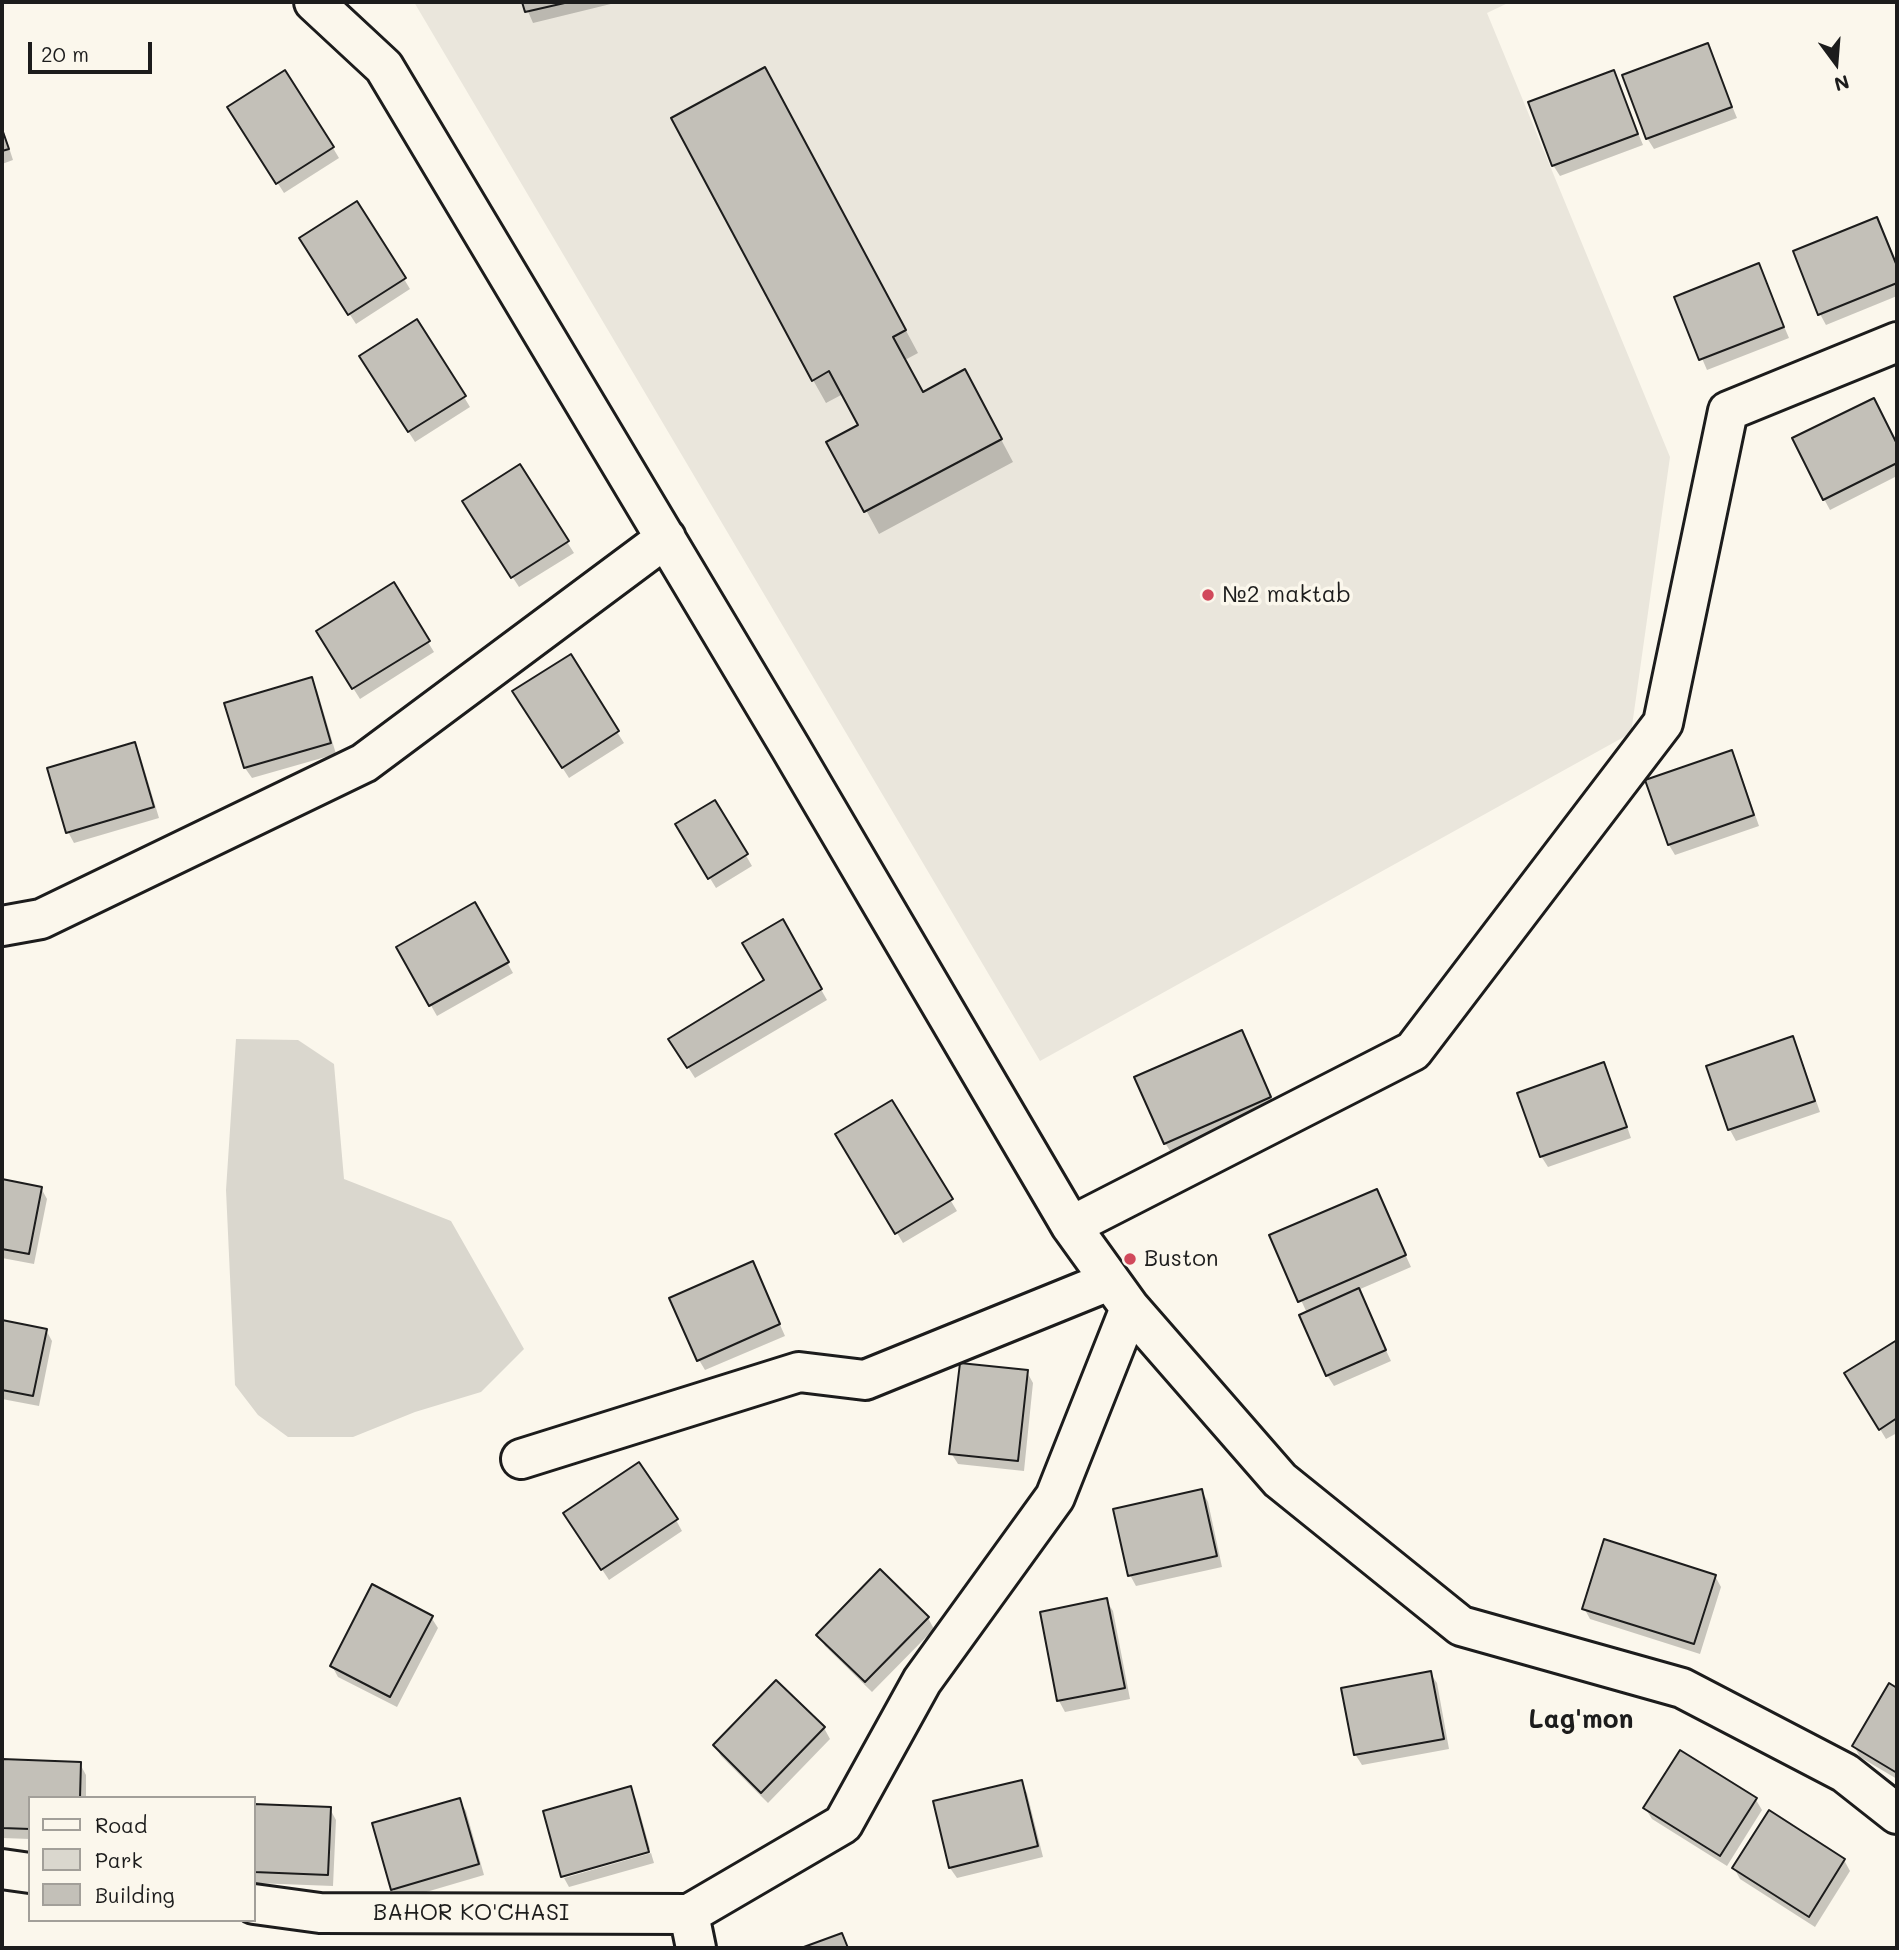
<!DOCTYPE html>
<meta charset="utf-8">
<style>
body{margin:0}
#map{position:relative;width:1899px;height:1950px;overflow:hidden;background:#fbf7ec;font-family:Mali,sans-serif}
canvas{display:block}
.frame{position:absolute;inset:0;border:4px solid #1c1c1c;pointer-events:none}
.legend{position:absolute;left:28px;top:1796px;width:228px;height:126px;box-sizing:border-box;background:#fbf7ec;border:2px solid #a29f99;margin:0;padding:9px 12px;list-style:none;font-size:21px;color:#1c1c1c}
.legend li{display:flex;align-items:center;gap:14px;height:35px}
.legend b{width:35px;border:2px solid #a29f99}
.north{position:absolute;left:1801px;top:28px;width:70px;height:70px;-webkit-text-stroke:5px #fbf7ec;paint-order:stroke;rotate:164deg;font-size:19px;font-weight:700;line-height:28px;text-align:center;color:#1c1c1c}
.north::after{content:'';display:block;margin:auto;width:24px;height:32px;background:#1c1c1c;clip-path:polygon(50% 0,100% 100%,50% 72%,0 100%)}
.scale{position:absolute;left:28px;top:42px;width:124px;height:32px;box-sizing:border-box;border:4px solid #1c1c1c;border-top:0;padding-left:9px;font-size:21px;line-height:24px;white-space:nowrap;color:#1c1c1c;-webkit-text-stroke:5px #fbf7ec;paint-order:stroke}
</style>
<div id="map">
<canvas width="1899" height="1950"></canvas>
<div class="frame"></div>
<ul class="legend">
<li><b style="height:9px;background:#fbf7ec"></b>Road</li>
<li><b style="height:19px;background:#dad7ce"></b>Park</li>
<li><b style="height:19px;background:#c3c0b8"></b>Building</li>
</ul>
<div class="north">N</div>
<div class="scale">20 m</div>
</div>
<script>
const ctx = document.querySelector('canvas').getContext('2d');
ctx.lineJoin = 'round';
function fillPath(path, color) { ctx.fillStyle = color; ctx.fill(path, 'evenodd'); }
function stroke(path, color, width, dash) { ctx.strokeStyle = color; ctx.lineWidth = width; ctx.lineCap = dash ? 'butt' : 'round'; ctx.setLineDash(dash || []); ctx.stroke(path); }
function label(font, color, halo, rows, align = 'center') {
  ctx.font = font + ' Mali,sans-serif'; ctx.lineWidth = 7; ctx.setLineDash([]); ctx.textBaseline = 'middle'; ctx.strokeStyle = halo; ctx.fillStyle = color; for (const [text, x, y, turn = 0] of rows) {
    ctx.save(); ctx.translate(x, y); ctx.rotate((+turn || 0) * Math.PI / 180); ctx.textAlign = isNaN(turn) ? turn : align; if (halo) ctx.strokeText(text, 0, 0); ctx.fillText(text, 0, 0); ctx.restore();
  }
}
fillPath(new Path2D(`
 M414 2H1510L1487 13 1670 457 1631 733 1040 1061Z`), '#eae6dc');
fillPath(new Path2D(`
 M236 1039 298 1040 334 1064 344 1179 451 1221 524 1349 481 1392 415 1412 353 1437H288L258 1415 235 1385 226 1190Z`), '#dad7ce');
fillPath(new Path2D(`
 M524 2H619L533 23Z
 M1707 45 1737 118 1654 149 1647 138Z
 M1613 72 1643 145 1560 176 1553 165Z
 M778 92 918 353 905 360 923 394H977L1013 462 879 534 829 442 860 426 843 394 826 403 813 380Z
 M236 118 333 148 339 158 284 193Z
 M2 126 13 160 2 164Z
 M1877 219 1897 265V296L1826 325 1820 314Z
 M307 249 404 279 410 289 356 324Z
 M1758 265 1789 338 1707 370 1676 298Z
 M367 367 464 397 470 407 415 442Z
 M1880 411 1897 446V476L1830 510 1824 499Z
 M520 467 574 553 519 587 471 513Z
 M393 585 434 652 360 699 324 642Z
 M570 657 624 743 569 778 521 703Z
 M311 679 317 690 336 754 252 778 245 768 226 704Z
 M134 744 140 755 159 818 74 843 68 832Z
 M1731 752 1737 763 1759 826 1675 855 1669 845 1647 781Z
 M715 802 752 866 716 888 677 825Z
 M475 904 513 973 437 1016 398 948Z
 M782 921 827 1000 695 1078 677 1050 766 981Z
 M1242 1032 1276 1108 1172 1154 1165 1143Z
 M1792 1038 1798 1049 1820 1112 1736 1141 1730 1130 1708 1067Z
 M1603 1064 1609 1075 1631 1138 1548 1167 1541 1156Z
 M891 1102 957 1211 903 1243 838 1134Z
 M2 1180 41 1188 47 1199 34 1264 2 1258Z
 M1376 1191 1411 1267 1358 1290 1391 1361 1334 1386 1327 1375 1307 1313 1271 1236Z
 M753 1264 785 1336 705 1370 699 1360Z
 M2 1322 46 1330 52 1341 39 1406 2 1399Z
 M1897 1342V1433L1886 1439 1846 1373Z
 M1027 1372 1033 1383 1024 1471 958 1464 951 1453Z
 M1202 1491 1208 1502 1222 1567 1136 1586 1130 1575Z
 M676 1520 682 1531 609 1580 572 1524Z
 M1715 1576 1721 1587 1700 1654 1590 1619 1584 1608Z
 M1106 1600 1113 1611 1130 1699 1065 1712 1059 1701 1042 1613Z
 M431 1617 438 1628 397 1707 338 1677 332 1666Z
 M928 1618 934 1629 872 1692 825 1646 818 1635Z
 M1430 1673 1437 1683 1449 1749 1362 1765 1355 1754Z
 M776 1683 824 1728 830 1739 768 1803 721 1756 715 1746Z
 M1890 1685 1897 1690V1779L1860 1757 1854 1746Z
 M2 1761 80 1764 86 1775V1798H30V1839L2 1838Z
 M1021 1782 1027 1793 1043 1857 957 1878 950 1868Z
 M630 1788 636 1799 650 1849 563 1875Z
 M459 1800 466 1811 484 1875 399 1900 393 1889Z
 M1756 1800 1762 1810 1727 1866 1652 1819 1645 1808Z
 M254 1806 330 1809 336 1820 333 1886 254 1883Z
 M651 1853 654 1863 569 1887 564 1878Z
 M1844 1860 1850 1871 1815 1927 1740 1879 1734 1868Z`), '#0003');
const building = new Path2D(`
 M522 2H569L525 12Z
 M1708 43 1732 107 1646 139 1622 75Z
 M765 67 906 330 893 337 923 392 965 369 1002 439 864 512 826 442 858 425 829 371 812 381 671 118Z
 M285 70 334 147 276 184 227 107Z
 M1614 70 1638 134 1552 166 1528 102Z
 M2 129 9 149 2 151Z
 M357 201 406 278 348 315 299 238Z
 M1877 217 1897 266V283L1818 315 1793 251Z
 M1759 263 1784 327 1699 360 1674 297Z
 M417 319 466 396 408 432 359 356Z
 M1874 398 1897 444V463L1823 500 1792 438Z
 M520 464 569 541 511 578 462 501Z
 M394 582 430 641 352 689 316 631Z
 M571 654 619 731 562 768 512 691Z
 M312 677 331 743 244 768 224 703Z
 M135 742 154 807 66 833 47 768Z
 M1732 750 1754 815 1668 845 1645 780Z
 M715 800 748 854 708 879 675 824Z
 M475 902 509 962 429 1006 396 947Z
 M783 919 822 989 687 1068 668 1039 764 980 742 943Z
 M1242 1030 1271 1097 1164 1144 1134 1077Z
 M1793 1036 1815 1101 1728 1130 1706 1066Z
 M1604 1062 1627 1127 1540 1157 1517 1093Z
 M892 1100 953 1199 895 1234 835 1134Z
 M2 1179 42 1187 29 1254 2 1249Z
 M1377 1189 1406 1255 1298 1302 1269 1235Z
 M753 1261 780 1324 697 1361 669 1298Z
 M1359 1288 1386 1350 1326 1376 1299 1315Z
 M2 1320 47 1329 33 1396 2 1390Z
 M1897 1340V1418L1879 1430 1844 1373Z
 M960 1363 1028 1370 1018 1461 949 1454Z
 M639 1462 678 1519 601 1570 563 1513Z
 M1202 1489 1217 1556 1128 1576 1113 1509Z
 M1604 1539 1716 1575 1694 1644 1582 1609Z
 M880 1569 929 1617 865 1682 816 1635Z
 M372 1584 433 1616 390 1697 330 1666Z
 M1107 1598 1125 1688 1057 1701 1040 1612Z
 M1431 1671 1444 1739 1354 1755 1341 1688Z
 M776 1680 825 1727 761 1793 713 1745Z
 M1889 1683 1897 1688V1773L1852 1746Z
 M1680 1750 1757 1798 1720 1856 1643 1808Z
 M2 1759 81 1762 80 1798H30V1829L2 1828Z
 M1022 1780 1038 1846 949 1868 933 1801Z
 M631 1786 649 1852 561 1877 543 1811Z
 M460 1798 479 1864 391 1890 372 1823Z
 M254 1804 331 1807 328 1875 254 1872Z
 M1769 1810 1845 1859 1809 1917 1732 1868Z
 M842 1933 848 1948H801Z`);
fillPath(building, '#c3c0b8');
stroke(building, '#1c1c1c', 2);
const minor = new Path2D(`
 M314 2 384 67 790 747 1071 1226 1130 1308 1280 1480 1461 1626 1682 1688 1845 1773 1897 1814
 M2 926 41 919 364 763 666 538
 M1071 1226 1413 1051 1663 723 1728 411 1897 342
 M521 1459 799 1372 865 1380 1109 1281
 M2 1869 30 1873
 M254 1904 320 1913 689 1914
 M689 1914 843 1824 922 1681 1055 1497 1130 1308
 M689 1914 696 1948`);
stroke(minor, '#1c1c1c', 44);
stroke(minor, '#fbf7ec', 38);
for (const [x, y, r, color] of [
 [1208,595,7,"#d1495b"],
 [1130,1259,7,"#d1495b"]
]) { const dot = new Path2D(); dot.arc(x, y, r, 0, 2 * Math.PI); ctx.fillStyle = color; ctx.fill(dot); stroke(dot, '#fbf7ec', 2.5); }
label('23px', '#1c1c1c', '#fbf7ec', [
 ["№2 maktab",1222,595],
 ["Buston",1144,1259]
], 'left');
label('23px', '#1c1c1c', '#fbf7ec', [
 ["BAHOR KO'CHASI",471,1913]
]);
label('bold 26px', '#1c1c1c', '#fbf7ec', [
 ["Lag'mon",1581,1720]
]);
</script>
